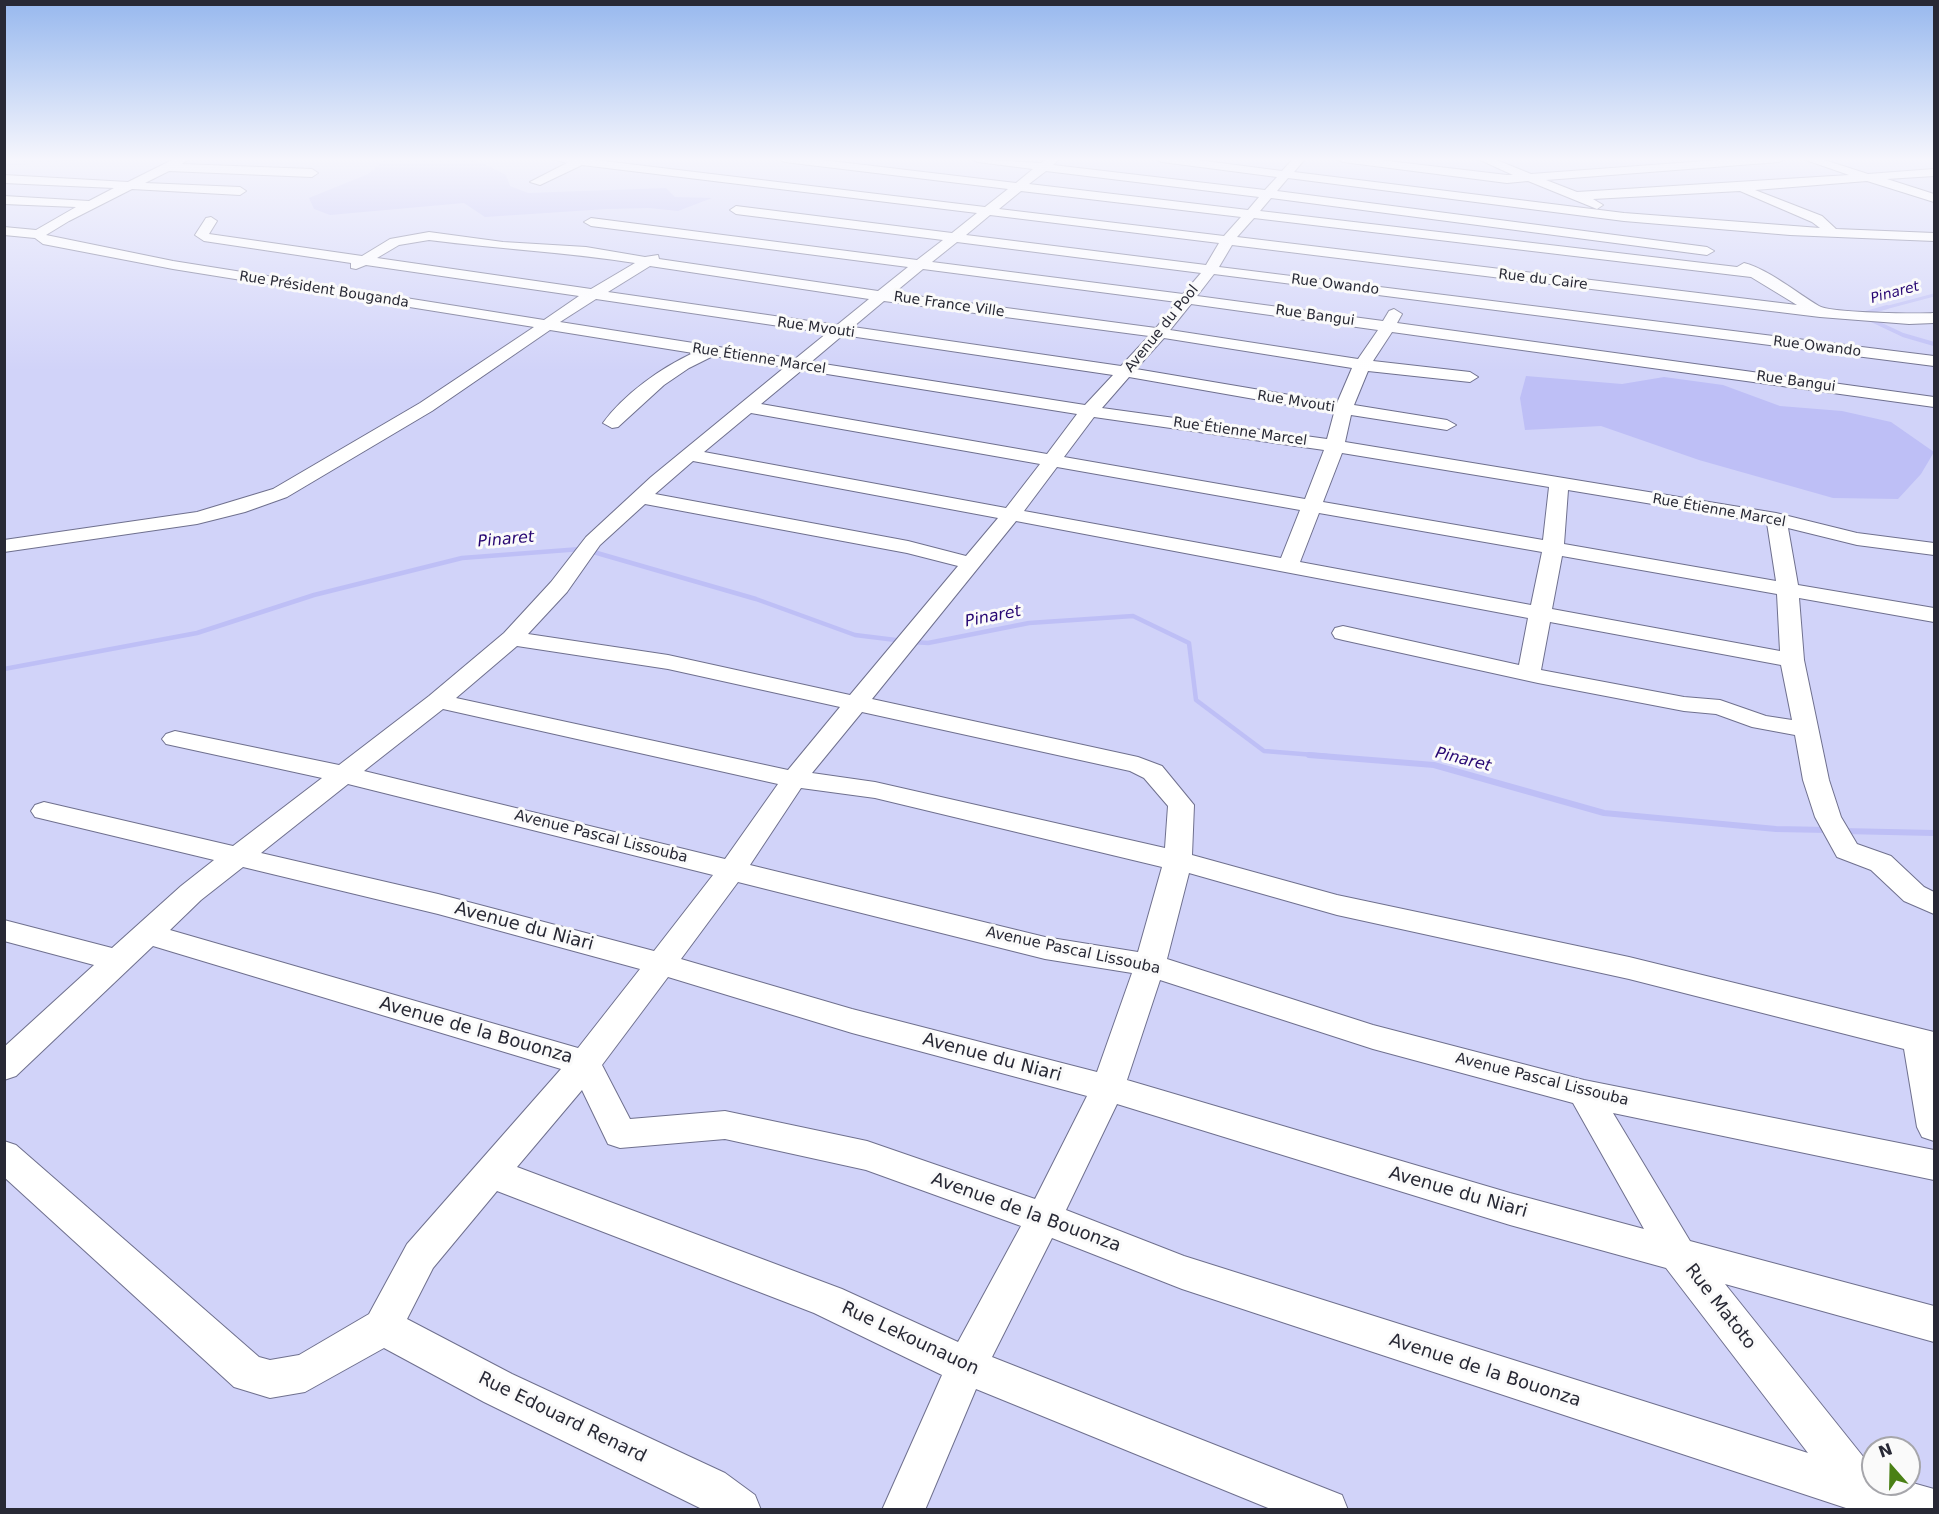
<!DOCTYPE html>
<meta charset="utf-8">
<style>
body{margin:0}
#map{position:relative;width:1939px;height:1514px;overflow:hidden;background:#ebecfa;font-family:"DejaVu Sans",sans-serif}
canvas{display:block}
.frame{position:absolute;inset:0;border:6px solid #282935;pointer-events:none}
.north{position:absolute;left:1861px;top:1436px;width:60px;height:60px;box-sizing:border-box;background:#fafafa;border:2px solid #a6a6ab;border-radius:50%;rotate:340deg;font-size:16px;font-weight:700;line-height:24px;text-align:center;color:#282935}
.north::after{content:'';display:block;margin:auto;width:21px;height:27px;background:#4a8015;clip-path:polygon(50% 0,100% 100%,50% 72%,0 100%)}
</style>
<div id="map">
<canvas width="1939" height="1514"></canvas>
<div class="frame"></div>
<div class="north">N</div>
</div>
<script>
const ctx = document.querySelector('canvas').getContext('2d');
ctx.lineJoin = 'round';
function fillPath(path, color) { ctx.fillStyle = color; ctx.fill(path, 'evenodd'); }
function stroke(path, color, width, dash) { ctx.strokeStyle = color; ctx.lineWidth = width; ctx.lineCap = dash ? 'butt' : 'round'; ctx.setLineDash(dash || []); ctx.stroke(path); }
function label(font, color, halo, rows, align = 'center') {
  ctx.font = font + ' "DejaVu Sans",sans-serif'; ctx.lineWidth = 6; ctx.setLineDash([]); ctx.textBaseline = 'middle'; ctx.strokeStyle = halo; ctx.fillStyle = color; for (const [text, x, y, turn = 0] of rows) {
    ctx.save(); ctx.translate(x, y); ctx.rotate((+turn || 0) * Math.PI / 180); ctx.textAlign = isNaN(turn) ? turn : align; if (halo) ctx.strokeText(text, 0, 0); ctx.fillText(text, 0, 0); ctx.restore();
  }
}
fillPath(new Path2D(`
 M5 159H1934V1509L5 1510ZM1873 1448H1909V1484H1873Z`), '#d1d3f9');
fillPath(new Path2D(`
 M5 159H100L5 166Z
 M386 159H474L506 175 510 186 528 193 666 188 675 197 712 198 678 211 649 208 607 209 485 217 464 203 330 215 314 209 309 198 368 174Z
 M1526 376 1622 384 1664 377 1723 385 1780 406 1842 411 1891 422 1934 452 1921 474 1898 499 1833 498 1699 460 1601 426 1525 430 1520 398Z`), '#bebff6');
stroke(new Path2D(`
 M1881 309 1934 295`), '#bebff6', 3);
stroke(new Path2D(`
 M1887 307 1866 313 1867 318 1903 335 1934 344`), '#bebff6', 4);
stroke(new Path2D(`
 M590 551 756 599 855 635 904 641
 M913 642 928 643 1029 623 1133 616 1189 643 1196 700 1264 751 1327 756
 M4 669 197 633 314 595 462 558 581 549`), '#bebff6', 4.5);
stroke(new Path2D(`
 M1309 755 1434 765 1604 813 1776 829 1828 830
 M1843 831 1934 833`), '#bebff6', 6);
const minor = new Path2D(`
 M174 159H189L182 164 312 169 318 173 312 177 169 171 145 183 240 187 246 191 240 195 132 189 69 221 46 235 173 261 544 320 579 296 366 265 356 269 351 268V263L204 241 195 235 206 218 211 217 217 221 209 234 362 256 390 239 429 232 503 242 586 247 645 257 658 255 659 259 878 291 908 267 591 226 584 222 591 218 917 260 943 240 736 214 730 210 736 206 952 233 977 213 582 165 540 185 530 182 567 163 553 159H587L985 207 1008 189 785 162 779 159H814L1016 183 1033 169 978 162 972 159 1041 163 1046 159H1059L1053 165 1265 190 1277 177 1162 162 1156 159H1190L1282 171 1293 159H1305L1294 172 1624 213 1820 228 1812 222 1740 191 1593 199 1603 205 1597 209 1528 181 1507 183 1343 162 1337 159H1371L1507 175H1513L1478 159H1494L1531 174 1732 159H1785L1779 162 1546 180 1577 192 1849 175 1803 159H1821L1868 174 1934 169V176L1887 179 1934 194V202L1867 181 1755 190 1822 216 1836 229 1934 233V241L1790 235 1624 221 1288 178 1277 191 1707 247 1714 251 1707 255 1271 198 1260 211 1737 267 1744 263C1768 269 1797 293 1819 306 1830 313 1917 314 1934 313V323L1909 324 1820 317 1232 245 1219 267 1934 356V366L1214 274 1197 296 1383 321 1389 311 1394 309 1402 314 1397 323 1934 397V407L1392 332 1373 361 1470 372 1478 377 1470 382 1368 371 1354 405 1447 420 1456 425 1447 430 1351 415 1345 442 1776 513 1857 533 1934 543V555L1857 545 1788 528 1798 585 1934 608V622L1799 598 1804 660 1829 780 1841 817 1857 844 1891 856 1924 887 1934 892V914L1904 901 1871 870 1837 857 1815 817 1803 780 1795 735 1752 727 1716 714 1684 711 1538 683 1343 640 1335 638 1332 633 1335 628 1343 626 1519 665 1528 618 1016 521 872 699 1138 757 1162 766 1194 805 1192 855 1337 895 1629 957 1934 1032V1141L1922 1137 1917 1127 1904 1049 1629 979 1337 915 1189 873 1167 959 1373 1025 1584 1080 1934 1150V1180L1613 1113 1690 1241 1934 1306V1342L1725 1284 1873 1469V1484L1909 1482 1934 1489V1510H1852L1182 1289 1052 1238 992 1357 1342 1495 1348 1510H1273L976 1389 925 1510H882L942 1375 814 1313 497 1191 433 1268 407 1319 512 1374 725 1473 755 1495 761 1510H704L484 1402 384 1348 305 1392 270 1398 234 1387 4 1177V1141L16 1145 259 1357 270 1360 299 1355 369 1314 407 1244 561 1069 153 946 16 1076 4 1080V1047L94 965 4 941V920L112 948 181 886 214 860 35 817 31 811 35 805 44 802 233 846 322 778 166 744 162 739 166 734 175 731 339 765 429 696 504 633 551 582 586 537 651 477 785 367 713 356 689 368 664 385 618 427 612 428 603 423C624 394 661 368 693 353L550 330 432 411 287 497 245 512 197 524 4 552V540L197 512 273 489 420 403 534 327 173 269 43 244 35 238 4 235V227L36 230 76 207 4 204V196L89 201 114 188 4 183V175L128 182ZM1046 171 1259 197 1248 210 1029 184ZM1021 191 1241 217 1224 236 999 209ZM990 215 1219 243 1206 265 966 235ZM1254 218 1751 277 1797 305 1237 237ZM429 240C497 249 566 252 635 263L591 289 377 258 399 245ZM957 242 1201 273 1183 294 932 262ZM650 266 869 299 837 325 608 292ZM923 269 1177 302 1156 328 894 293ZM596 299 827 333 795 359 560 322ZM884 301 1149 336 1121 366 853 327ZM1191 304 1378 330 1358 359 1170 330ZM843 335 1113 375 1085 405 811 362ZM1164 338 1352 368 1337 403 1136 369ZM802 370 1077 414 1047 454 761 404ZM1129 377 1334 413 1327 439 1102 408ZM751 413 1040 464 1006 508 704 452ZM1094 417 1324 450 1305 499 1064 457ZM1342 453 1549 487 1543 540 1323 502ZM693 461 998 518 966 556 908 541 655 494ZM1057 467 1300 510 1281 558 1024 511ZM1568 490 1767 523 1776 581 1564 544ZM645 504 907 553 958 566 850 695 668 655 528 634 567 592 600 545ZM1319 513 1542 552 1531 605 1300 562ZM1562 556 1777 594 1780 651 1552 609ZM1550 622 1781 665 1792 720 1766 716 1720 700 1684 697 1541 670ZM517 646 668 669 840 707 788 770 456 698ZM443 709 778 784 725 859 364 771ZM862 712 1130 771 1144 778 1168 806 1165 848 875 782 812 773ZM348 784 713 875 654 951 438 894 261 853ZM801 788 875 798 1162 867 1138 952 1045 937 750 865ZM243 867 438 914 640 969 578 1048 170 930 201 900ZM738 882 1045 959 1132 973 1097 1072 852 1009 681 959ZM668 977 852 1033 1087 1096 1035 1199 867 1141 725 1111 630 1119 602 1065ZM1160 980 1373 1049 1573 1103 1644 1229 1510 1193 1127 1080ZM582 1090 608 1144 620 1148 725 1139 866 1170 1021 1226 958 1342 842 1289 517 1167ZM1117 1104 1510 1225 1666 1268 1808 1453 1184 1256 1066 1210Z`);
stroke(minor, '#6f708e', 2);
fillPath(minor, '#fff');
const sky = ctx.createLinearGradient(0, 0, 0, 371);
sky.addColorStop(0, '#97b8ee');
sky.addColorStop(0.43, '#f6f6fd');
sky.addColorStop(1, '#f6f6fd00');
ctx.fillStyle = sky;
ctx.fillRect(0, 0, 1939, 371);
label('14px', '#282935', '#fafafa', [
 ["Rue du Caire",1543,280,7],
 ["Rue Owando",1335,285,7],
 ["Rue Président Bouganda",324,290,9],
 ["Rue France Ville",949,305,8],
 ["Rue Bangui",1315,316,8],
 ["Rue Mvouti",816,328,8],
 ["Avenue du Pool",1162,329,-51],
 ["Rue Owando",1817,347,7],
 ["Rue Étienne Marcel",759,359,9],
 ["Rue Bangui",1796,382,8],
 ["Rue Mvouti",1296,402,9],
 ["Rue Étienne Marcel",1240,432,8],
 ["Rue Étienne Marcel",1719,511,10]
]);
label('italic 14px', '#270672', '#fafafa', [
 ["Pinaret",1895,293,-15]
]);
label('15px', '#282935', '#fafafa', [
 ["Avenue Pascal Lissouba",601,837,14],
 ["Avenue Pascal Lissouba",1073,951,12],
 ["Avenue Pascal Lissouba",1542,1080,14]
]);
label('italic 16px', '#270672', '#fafafa', [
 ["Pinaret",506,540,-5],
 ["Pinaret",993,617,-11],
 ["Pinaret",1463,760,14]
]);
label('18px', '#282935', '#fafafa', [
 ["Avenue du Niari",524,927,15],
 ["Avenue de la Bouonza",476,1031,16],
 ["Avenue du Niari",992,1058,15],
 ["Avenue du Niari",1458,1193,16],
 ["Avenue de la Bouonza",1026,1213,20],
 ["Rue Matoto",1720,1307,52],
 ["Rue Lekounauon",910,1339,25],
 ["Avenue de la Bouonza",1485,1371,18],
 ["Rue Edouard Renard",562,1418,26]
]);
</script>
